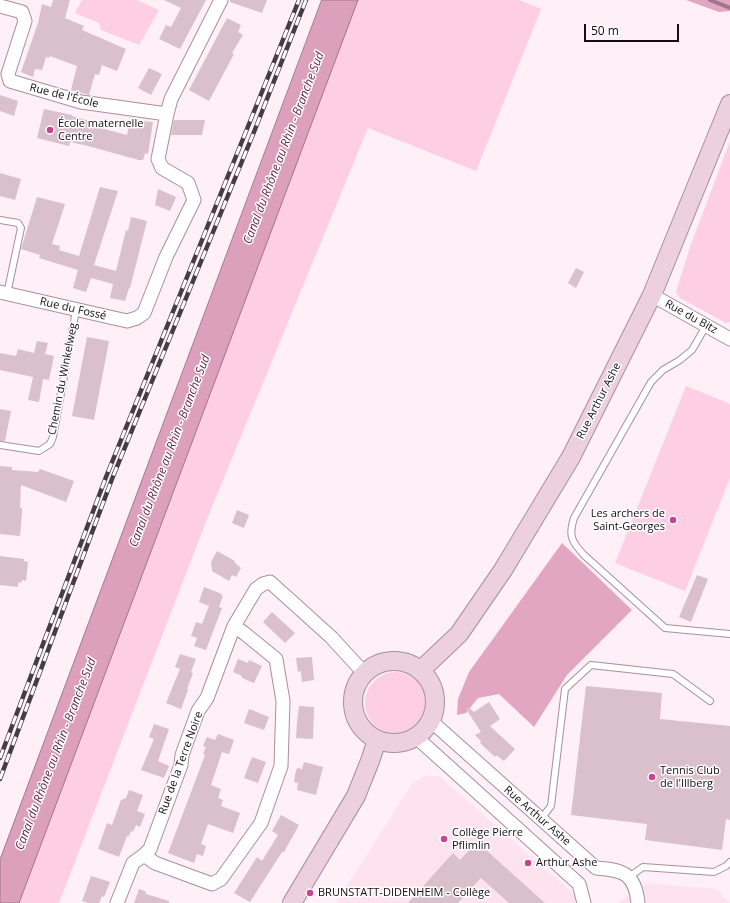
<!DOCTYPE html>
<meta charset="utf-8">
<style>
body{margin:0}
#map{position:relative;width:730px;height:903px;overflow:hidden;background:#ffeff6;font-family:"Open Sans",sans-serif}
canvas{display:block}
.scale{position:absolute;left:584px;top:24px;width:95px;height:18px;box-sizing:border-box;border:2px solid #150d11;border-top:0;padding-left:5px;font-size:12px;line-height:14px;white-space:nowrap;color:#150d11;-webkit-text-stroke:3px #fff;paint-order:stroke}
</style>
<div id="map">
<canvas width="730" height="903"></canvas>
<div class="scale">50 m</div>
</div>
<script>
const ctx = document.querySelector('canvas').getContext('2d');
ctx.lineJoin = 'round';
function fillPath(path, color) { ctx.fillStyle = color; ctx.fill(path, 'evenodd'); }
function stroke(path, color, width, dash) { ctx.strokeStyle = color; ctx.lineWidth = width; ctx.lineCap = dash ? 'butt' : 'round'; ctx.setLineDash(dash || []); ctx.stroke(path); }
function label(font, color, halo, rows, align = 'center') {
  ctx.font = font + ' "Open Sans",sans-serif'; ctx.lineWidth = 3; ctx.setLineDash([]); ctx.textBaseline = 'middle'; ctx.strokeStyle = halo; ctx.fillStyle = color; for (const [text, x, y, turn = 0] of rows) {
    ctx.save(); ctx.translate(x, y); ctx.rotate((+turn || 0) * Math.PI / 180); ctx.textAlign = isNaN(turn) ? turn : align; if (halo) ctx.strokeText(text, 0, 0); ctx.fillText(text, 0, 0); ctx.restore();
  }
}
fillPath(new Path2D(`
 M424 776H439L584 903H336L412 784Z
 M647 883 716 889 730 903H617Z`), '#fee3ef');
fillPath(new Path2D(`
 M82 0H137L159 10 139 45 101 30 99 23 75 13Z
 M358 0H519L541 9 476 171 368 128 209 514 59 903H18Z
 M730 141V322L726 323 680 298 676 292 690 247Z
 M686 386 730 404V478L685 591 615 563Z
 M365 703a31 31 0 1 1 62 0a31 31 0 1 1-62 0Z`), '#fecee4');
fillPath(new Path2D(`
 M686 0H730V11L719 12Z
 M562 543 632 610 567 675 534 727 499 694 478 698 466 713 457 715 458 699 469 672Z`), '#e2a6c3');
const water = new Path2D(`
 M322 0H358L19 903H0V860Z`);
fillPath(water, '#dca0bd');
stroke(water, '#a07489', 1);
stroke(new Path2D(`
 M710 0 730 8`), '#a07489', 4);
fillPath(new Path2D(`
 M53 0H70L65 18 84 26 82 30 126 49 117 71 102 65 99 75 95 74 89 95 71 90 77 66 50 56 49 58 46 57 42 70 35 69 33 77 21 72 38 23 42 4 51 7Z
 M164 0H206L180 49 159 39 166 25 171 27 181 8Z
 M230 0H267L262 13 230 2Z
 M227 18 241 25 238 32 243 35 232 53 234 54 209 101 189 90Z
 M149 68 162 74 151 95 138 88Z
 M0 95 18 101 14 116 0 111Z
 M44 109 72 115V116L90 121 89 125 127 135 130 120 153 122 148 154 145 153 143 160H139L88 146 70 142 69 146 37 138Z
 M174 120H205L202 135H171Z
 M0 173 21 179 15 200 0 196Z
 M100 187 118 191 94 265 116 271 126 230 128 231 131 217 147 221 130 288H129L125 301 110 298 113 284 91 278 86 292 73 288 78 270 39 258 40 255 21 249 37 197 65 204 52 244 60 246 59 250 79 256Z
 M158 189 176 197 170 211 155 205Z
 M576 268 584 272 576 288 568 283Z
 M87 337 109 341 94 420 72 416Z
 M37 341 48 343 45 354 54 356 49 380 43 379 39 402 28 400 33 377 0 370V353L16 356 18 349 34 353Z
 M0 409 11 411 5 441H0Z
 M0 466 12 467V470L38 472 40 469 74 481 66 502 21 485 20 508H22V512L20 536 0 534Z
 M237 510 249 515 244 528 232 523Z
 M217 551 235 561 234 562 241 568 236 577 232 575 229 581 212 571 211 562Z
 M0 556 24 559V561L28 562 26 581 22 580 21 583 18 582V587L0 585Z
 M697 575 708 579 691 622 679 617Z
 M204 587 222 594 221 595 223 596 219 607 222 608 206 650 194 646 197 638 191 636 196 622 202 624 209 606 199 602Z
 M272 612 295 633 285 643 263 622Z
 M180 654 196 659 191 672 193 673 187 689 188 690 181 709 166 703 180 669 175 667Z
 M312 657 314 680 302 682 301 671 298 672 296 658Z
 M238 659 248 663 249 660 262 666 254 683 242 678V676L233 672Z
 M586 686 662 693 660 719 730 726V820L726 819 722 850 645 840 647 824 571 815Z
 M489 702 500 719 490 726 515 749 504 761 496 755 495 757 480 743 481 741 475 735 481 732 466 709 468 707 474 712Z
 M299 706 314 707 313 739 296 738 297 722Z
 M249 709 269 717 264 730 244 723Z
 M154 724 169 729 158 761 169 766 164 778 141 770 154 739 149 737Z
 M218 734 234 740 229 754 222 752 211 785 221 789 218 798 223 800 221 806 240 813 233 833 208 824 201 844 206 846 203 856 197 854 194 863 168 853 205 755 203 754 206 747 203 746 207 737 215 740Z
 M252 757 266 762 258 783 244 778Z
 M304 762 323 767 316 795 297 790 298 783 294 782 295 775 297 768 302 769Z
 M129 790 143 795 137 811 145 814 140 827 136 825 133 832 131 831 129 836H127L119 857 98 849 107 823 112 825 121 800 126 798Z
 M281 815 299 825 284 852H282L250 902 234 893 257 857 262 861 278 835 272 831Z
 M477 842 545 903H509L481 878 458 903H408L453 853 460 860Z
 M91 876 110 882 104 897 102 896 99 903H88L82 901Z
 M139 889 145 891 146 894 169 901V903H134Z`), '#d9c0cb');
const service = new Path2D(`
 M0 220 18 223 21 228 7 294
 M706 326 692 350 680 360 663 370 651 382 574 518C568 536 572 542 584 555L665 628 730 634
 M0 445 39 451 50 444 53 437 76 310
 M541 819 551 806 565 689 591 665 673 674 710 701
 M629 877 643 867 714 872 726 866 730 862`);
const minor = new Path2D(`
 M0 6 22 12 25 21 8 74 10 81 81 102 167 114
 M0 292 127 321 137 318 144 313 166 257 194 200 188 183 162 168 158 159 167 114 171 99 221 0
 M652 295 730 339
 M431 721 596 868C623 870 635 873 638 903
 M416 737 579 884 584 903
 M144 855 155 863 212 884 221 879 261 823 281 766 283 701 276 659 244 633 234 626
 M117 903 133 863 144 855 150 849 181 765 182 755 198 711 207 698 234 626 256 589 263 584 270 582 331 637 364 673`);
const secondary = new Path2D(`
 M353 702a41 41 0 1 1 82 0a41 41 0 1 1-82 0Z
 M421 670 459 634 503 570 571 457 652 295 730 104
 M292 903 356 796 370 761 377 740`);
stroke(service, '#a7909a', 8);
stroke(minor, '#a7909a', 15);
stroke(secondary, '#a7909a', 20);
stroke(service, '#fff', 6);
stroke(minor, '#fff', 13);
stroke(secondary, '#ecd0df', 18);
const rail = new Path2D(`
 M0 758 106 477 247 129 299 0
 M0 779 112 479 254 132 306 0`);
stroke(rail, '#463d41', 4.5);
stroke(rail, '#fff', 3, [9]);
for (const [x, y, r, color] of [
 [50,130,4,"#c7458e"],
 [673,520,4,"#c7458e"],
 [652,777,4,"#c7458e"],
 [444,839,4,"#c7458e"],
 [528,863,4,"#c7458e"],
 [310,893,4,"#c7458e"]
]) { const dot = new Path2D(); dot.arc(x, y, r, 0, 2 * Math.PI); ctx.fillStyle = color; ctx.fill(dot); stroke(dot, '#fff', 1.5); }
label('11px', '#150d11', '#fff', [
 ["Rue de l'École",64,96,14],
 ["Rue du Fossé",73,309,13],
 ["Rue du Bitz",691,317,29],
 ["Chemin du Winkelweg",63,379,-79],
 ["Rue Arthur Ashe",599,401,-63],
 ["Rue de la Terre Noire",181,763,-70],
 ["Rue Arthur Ashe",537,816,41]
]);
label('11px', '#150d11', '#fff', [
 ["École maternelle",58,124],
 ["Centre",58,137],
 ["Les archers de",665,514,"right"],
 ["Saint-Georges",665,527,"right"],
 ["Tennis Club",660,771],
 ["de l'Illberg",660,784],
 ["Collège Pierre",452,833],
 ["Pflimlin",452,846],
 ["Arthur Ashe",536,863],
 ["BRUNSTATT-DIDENHEIM - Collège",318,893]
], 'left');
label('italic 12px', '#6a244b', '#fff', [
 ["Canal du Rhône au Rhin - Branche Sud",284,148,-69],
 ["Canal du Rhône au Rhin - Branche Sud",170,451,-69],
 ["Canal du Rhône au Rhin - Branche Sud",56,754,-69]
]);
</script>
